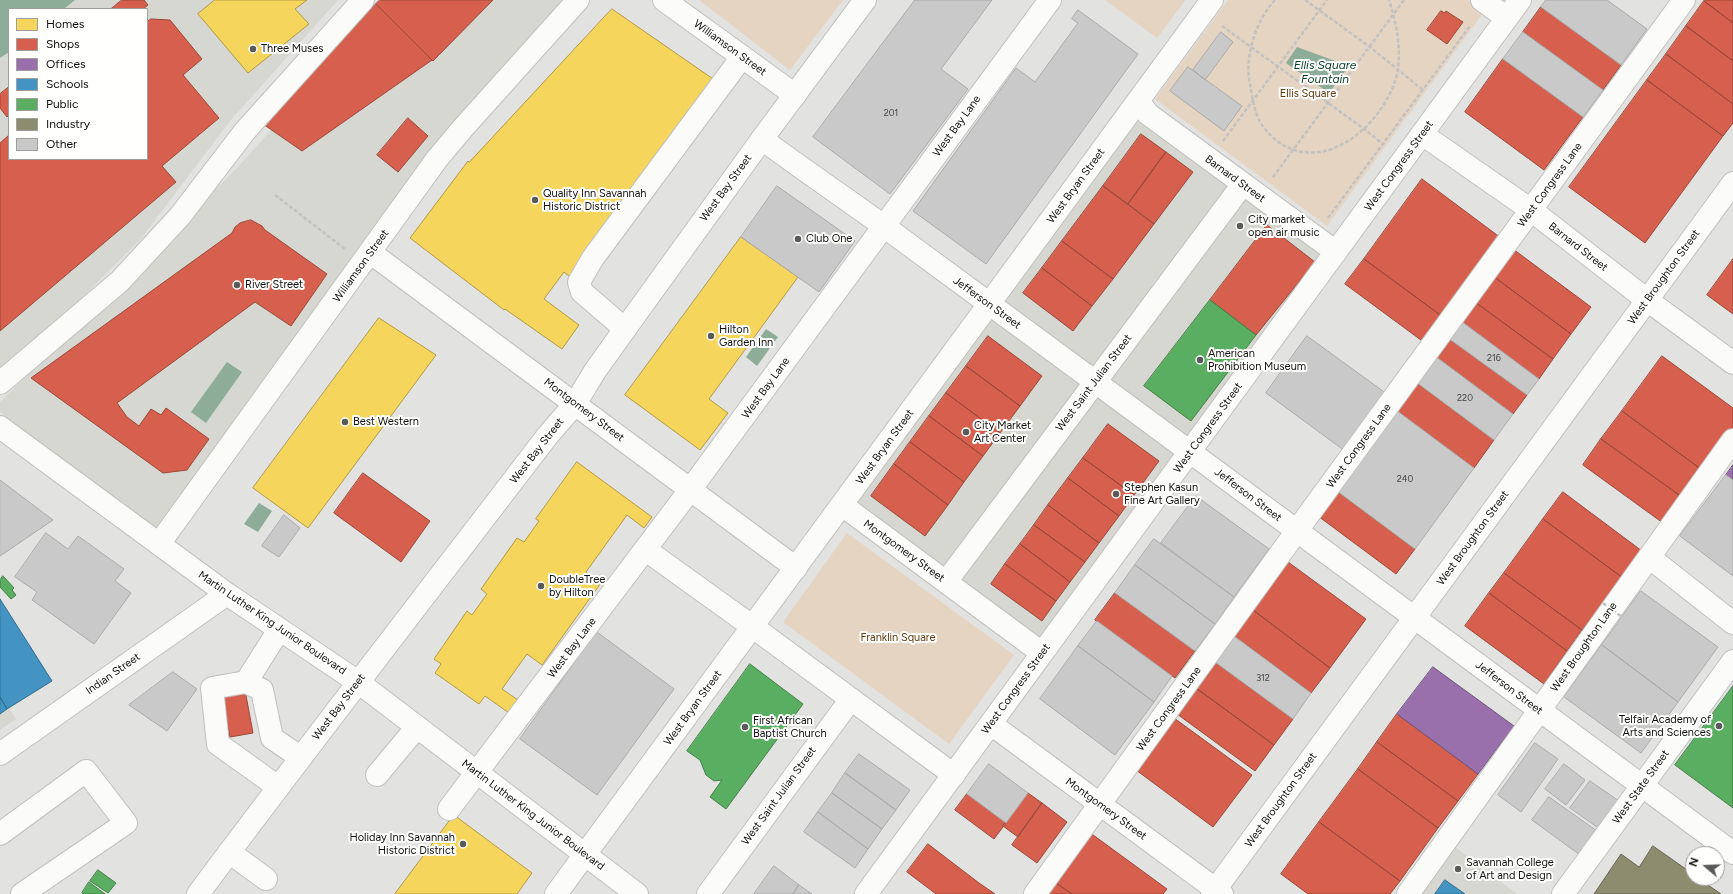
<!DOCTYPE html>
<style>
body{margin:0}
#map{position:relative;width:1733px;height:894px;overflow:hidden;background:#e2e2e1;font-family:Figtree,sans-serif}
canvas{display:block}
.legend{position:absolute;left:8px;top:8px;width:140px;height:152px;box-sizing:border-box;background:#fffffe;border:1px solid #9f9f9e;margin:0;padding:5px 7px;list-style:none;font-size:12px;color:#10100f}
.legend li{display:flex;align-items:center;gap:8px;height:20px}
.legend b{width:20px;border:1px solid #9f9f9e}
.north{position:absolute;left:1685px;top:846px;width:40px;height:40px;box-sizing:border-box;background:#fffffe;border:1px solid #9f9f9e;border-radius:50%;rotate:289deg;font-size:11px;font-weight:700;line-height:16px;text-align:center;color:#10100f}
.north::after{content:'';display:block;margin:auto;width:14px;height:18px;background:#5a5a58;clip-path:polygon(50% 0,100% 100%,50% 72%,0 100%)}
</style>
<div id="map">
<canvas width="1733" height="894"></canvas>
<ul class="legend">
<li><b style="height:11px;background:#f6d55c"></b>Homes</li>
<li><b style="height:11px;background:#d6604d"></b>Shops</li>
<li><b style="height:11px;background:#9970ab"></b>Offices</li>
<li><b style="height:11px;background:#4393c3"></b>Schools</li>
<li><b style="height:11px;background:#5aae61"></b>Public</li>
<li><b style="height:11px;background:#8c8c6e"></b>Industry</li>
<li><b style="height:11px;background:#c9c9c9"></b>Other</li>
</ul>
<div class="north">N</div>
</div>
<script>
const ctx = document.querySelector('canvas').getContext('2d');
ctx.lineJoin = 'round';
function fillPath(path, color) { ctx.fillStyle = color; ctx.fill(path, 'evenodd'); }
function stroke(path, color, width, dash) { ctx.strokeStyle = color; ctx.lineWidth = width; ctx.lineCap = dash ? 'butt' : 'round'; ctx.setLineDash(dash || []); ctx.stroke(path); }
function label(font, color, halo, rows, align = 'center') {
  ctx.font = font + ' Figtree,sans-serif'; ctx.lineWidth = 4; ctx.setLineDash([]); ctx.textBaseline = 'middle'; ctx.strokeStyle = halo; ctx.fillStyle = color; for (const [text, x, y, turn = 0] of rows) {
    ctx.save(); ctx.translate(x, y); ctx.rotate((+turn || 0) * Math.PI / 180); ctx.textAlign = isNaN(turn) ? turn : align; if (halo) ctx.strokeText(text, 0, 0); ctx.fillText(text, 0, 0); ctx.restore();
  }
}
fillPath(new Path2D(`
 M75 0H338L230 121 140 240 0 379V58L9 52V159H147V9H64Z
 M388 0H573L159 544 0 412V402L237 168Z
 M1134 119 1321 255 1042 639 856 503Z
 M0 694 16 719 0 730Z
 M1451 844 1517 894H1413Z`), '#d6d7d0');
fillPath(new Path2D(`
 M699 0H843L790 70Z
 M1105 0H1185V1L1157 38Z
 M1228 0H1468L1484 12 1327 226 1155 99Z
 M847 533 1014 655 949 744 783 622Z`), '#e6d4c2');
fillPath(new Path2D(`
 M0 0H75L64 9H9V52L0 58Z
 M1297 47 1349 66 1329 93 1286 63Z
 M766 329 778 337 757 366 746 357Z
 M227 362 242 372 206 423 191 412Z
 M259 503 272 511 258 532 244 524Z`), '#8dad98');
const homes = new Path2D(`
 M215 0H307L295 9 309 24 248 73 198 14Z
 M612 9 716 81 575 281 564 272 544 299 579 325 562 349 505 309 504 310 410 238 468 161 469 162Z
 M741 237 798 277 709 399 728 413 700 450 625 395Z
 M379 318 436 355 308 528 253 488Z
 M577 462 652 517 644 528 627 515 586 572 601 583 542 665 527 654 502 689 518 700 509 713 485 696 479 704 435 673 441 664 434 659 467 611 472 615 487 594 481 589 517 538 524 542 539 521 536 519Z
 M454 815 532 873 517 894H395Z`);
fillPath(homes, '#f6d55c');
stroke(homes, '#b19a45', 1);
const shops = new Path2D(`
 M122 0H144L148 5 143 9H111Z
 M380 0H493L433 61 376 4Z
 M1705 0H1733V23L1704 1Z
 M1704 1 1733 23V61L1686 26Z
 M376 4 432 60 302 151 263 124Z
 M1541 7 1621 65 1603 90 1523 32Z
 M1441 11 1445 13 1446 11 1463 22 1447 44 1427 30Z
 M151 19 170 20 202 59 183 75 219 118 162 166 176 182 0 331V143L9 135V159H147V22Z
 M1686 26 1733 61V104L1666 54Z
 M1666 54 1733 104V123L1723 136 1647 80Z
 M1503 59 1583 117 1544 170 1465 112Z
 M1647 80 1723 136 1645 243 1569 187Z
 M9 87V115L7 117 0 108V94Z
 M408 118 428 136 398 172 377 155Z
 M1141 134 1166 152 1128 204 1103 186Z
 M1166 152 1193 172 1154 224 1128 204Z
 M1422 179 1501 238 1443 317 1364 259Z
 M1103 186 1154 224 1113 279 1062 241Z
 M251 220 262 226 265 230 327 274 291 326 255 302 117 403 127 417 139 426 151 409 161 415 166 408 209 439 187 470 163 473 31 378 232 233 235 227 240 223Z
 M1267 225 1315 262 1256 335 1210 300Z
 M1062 241 1113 279 1092 306 1042 268Z
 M1513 249 1591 307 1571 334 1493 276Z
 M1364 259 1443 317 1425 343 1345 284Z
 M1733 259V314L1707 295Z
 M1042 268 1092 306 1073 331 1023 293Z
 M1493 276 1571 334 1553 359 1475 302Z
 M1475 302 1553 359 1539 379 1461 321Z
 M988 336 1042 376 1020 406 966 366Z
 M1448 338 1527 395 1513 414 1435 356Z
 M1662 356 1733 408V427L1702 470 1622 411Z
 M966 366 1020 406 1000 433 946 393Z
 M1416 382 1494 440 1474 468 1396 410Z
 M946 393 1000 433 983 456 929 416Z
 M1622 411 1702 470 1682 497 1601 439Z
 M929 416 983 456 964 482 910 442Z
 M1108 424 1159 461 1134 495 1083 458Z
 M1601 439 1682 497 1663 523 1583 465Z
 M910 442 964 482 948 505 894 464Z
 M1083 458 1134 495 1119 516 1068 478Z
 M894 464 948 505 925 536 871 496Z
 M363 473 430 521 401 562 334 513Z
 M1068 478 1119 516 1099 543 1048 505Z
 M1337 491 1415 549 1396 574 1318 516Z
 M1563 492 1642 551 1623 578 1543 519Z
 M1048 505 1099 543 1085 562 1034 525Z
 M1543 519 1623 578 1582 630 1504 573Z
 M1034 525 1085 562 1070 582 1020 544Z
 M1020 544 1070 582 1056 601 1005 564Z
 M1288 562 1366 619 1330 668 1253 610Z
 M1005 564 1056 601 1042 621 991 584Z
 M1504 573 1582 630 1567 651 1489 593Z
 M1115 593 1195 651 1175 678 1095 620Z
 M1489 593 1567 651 1544 684 1465 626Z
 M1253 610 1330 668 1311 693 1234 636Z
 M1215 662 1293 719 1274 745 1196 688Z
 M1196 688 1274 745 1255 771 1177 714Z
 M245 690 253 733 230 737 222 695Z
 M1397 714 1478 774 1458 801 1377 742Z
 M1174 718 1252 775 1213 827 1136 770Z
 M1377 742 1458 801 1438 828 1358 769Z
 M1358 769 1438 828 1400 881 1319 822Z
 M1028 793 1042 803 1018 837 1003 826Z
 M967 794 1006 823 994 839 955 810Z
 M1042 803 1067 822 1037 863 1012 845Z
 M1319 822 1400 881 1390 894H1308L1281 874Z
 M1089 832 1167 889 1163 894H1072L1053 881Z
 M928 844 979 883 995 894H936L907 872Z
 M1053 881 1072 894H1044Z`);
fillPath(shops, '#d6604d');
stroke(shops, '#9b483a', 1);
const offices = new Path2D(`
 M1733 465V480L1726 475Z
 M1433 667 1514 726 1478 774 1397 714Z`);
fillPath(offices, '#9970ab');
stroke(offices, '#70537c', 1);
const schools = new Path2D(`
 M0 599 52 681 7 709 0 697Z
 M0 697 7 709 0 714Z
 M1445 880 1465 894H1435Z`);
fillPath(schools, '#4393c3');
stroke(schools, '#346c8d', 1);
const public = new Path2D(`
 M1210 300 1256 335 1191 421 1144 386Z
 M3 576 14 588 12 590 16 595 11 599 0 587V580Z
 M750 664 803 704 726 809 710 797 722 780 714 781 706 775 700 760 687 751Z
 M1733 686V808L1675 765Z
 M98 870 116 883 108 893 90 881Z
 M89 882 105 894H83L82 893Z`);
fillPath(public, '#5aae61');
stroke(public, '#447f48', 1);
const industry = new Path2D(`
 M1653 846 1693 874V878H1698L1721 894H1594L1621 854 1639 867Z`);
fillPath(industry, '#8c8c6e');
stroke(industry, '#676752', 1);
const building = new Path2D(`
 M915 0H992L941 69 968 89 890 194 813 137Z
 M1546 0H1607L1647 29 1621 65 1541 7Z
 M1078 10 1138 54 986 264 913 211 1016 68 1035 82 1078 23 1072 19Z
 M1221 32 1233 42 1205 80 1193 70Z
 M1523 32 1603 90 1583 117 1503 59Z
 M1188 67 1242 106 1224 131 1170 91Z
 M777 186 855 241 819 292 741 237Z
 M1461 321 1539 379 1527 395 1448 338Z
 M1307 336 1387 394 1345 451 1266 393Z
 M1435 356 1513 414 1494 440 1416 382Z
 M1396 410 1474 468 1415 549 1337 491Z
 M1726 475 1733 480V576L1680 536Z
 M0 480 53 520 0 556Z
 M1196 496 1269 549 1234 597 1161 543Z
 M284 515 300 528 279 557 262 546Z
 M46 533 68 549 78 536 124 569 115 581 131 593 94 644 32 600 37 592 15 577Z
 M1154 539 1234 597 1215 624 1135 565Z
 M1135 565 1215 624 1195 651 1115 593Z
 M1641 591 1718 647 1678 702 1602 645Z
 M1097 621 1172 676 1154 702 1078 646Z
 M597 632 674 689 597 795 520 739Z
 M1234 636 1311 693 1293 719 1215 662Z
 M1602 645 1678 702 1641 753 1564 697Z
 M1078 646 1154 702 1115 755 1040 699Z
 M173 672 197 689 167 731 129 705Z
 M1535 743 1558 759 1521 812 1498 795Z
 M859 754 910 790 896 810 845 773Z
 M989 764 1028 793 1006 823 967 794Z
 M1564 764 1585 780 1566 805 1545 789Z
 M845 773 896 810 882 829 832 793Z
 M1590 781 1619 801 1600 829 1570 808Z
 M832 793 882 829 868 849 818 812Z
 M1549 797 1597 831 1580 855 1532 820Z
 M818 812 868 849 855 868 804 832Z
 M774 866 799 885 793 894H754Z
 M799 885 812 894H793Z`);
fillPath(building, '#c9c9c9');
stroke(building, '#aaabaa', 1);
const minor = new Path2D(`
 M664 0 795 95
 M1482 0 1507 18
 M1138 101 1148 114 1336 252
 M1422 134 1531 210 1647 300 1733 363
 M762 139C802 169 844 197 885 227 1168 435 1450 644 1733 853
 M371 253 796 568
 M625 329 582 292 579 282 593 258 742 57
 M0 383 120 281 180 216 245 131 363 0
 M0 427 227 594 358 682
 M842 505 1042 653
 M159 544 437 159 463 128 578 0
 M646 550 753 627 954 775
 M1649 557 1733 623
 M946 582 1243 184
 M246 682 279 630
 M991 724 1222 894
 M0 754 227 594
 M377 775 417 727
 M278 787 218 744 212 688 246 682 262 690 272 738 300 757
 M449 809 690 490 1050 0
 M0 834 86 771 126 823 22 894
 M229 852 266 879
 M556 894 1212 0
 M708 894 851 699
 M866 894 1520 0
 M1035 894 1309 514 1684 0
 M1212 894 1733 183
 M1408 894 1733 440
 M1563 894 1733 661`);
const major = new Path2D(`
 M358 682 637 894
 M198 894C313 740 431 588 548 435L575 404 595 371 625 329 762 139 865 0`);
stroke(minor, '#c0c0bf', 24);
stroke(major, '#c0c0bf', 24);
stroke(new Path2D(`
 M1275 0C1256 20 1244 57 1250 84 1252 96 1254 109 1259 120 1265 131 1276 142 1287 147 1335 171 1391 114 1398 69 1401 46 1396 22 1389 0
 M1305 0 1370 47 1423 90
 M1222 26 1364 129 1383 144
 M1223 141 1327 0
 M1273 177 1404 0
 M275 195 345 249
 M1328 218 1470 26`), '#c2c2c1', 2.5, [4, 2]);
stroke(minor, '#fbfbfa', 22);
stroke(major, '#fbfbfa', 22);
stroke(new Path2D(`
 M1603 603 1622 617`), '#c2c2c1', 2.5, [4, 2]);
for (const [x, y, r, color] of [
 [253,49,4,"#5a5a58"],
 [535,200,4,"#5a5a58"],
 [1240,226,4,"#5a5a58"],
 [798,239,4,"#5a5a58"],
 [237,285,4,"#5a5a58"],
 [711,336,4,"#5a5a58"],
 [1200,360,4,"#5a5a58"],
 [345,422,4,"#5a5a58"],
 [966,432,4,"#5a5a58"],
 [1116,494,4,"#5a5a58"],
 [541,586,4,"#5a5a58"],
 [1719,726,4,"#5a5a58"],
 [745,727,4,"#5a5a58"],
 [463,844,4,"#5a5a58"],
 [1458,869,4,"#5a5a58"]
]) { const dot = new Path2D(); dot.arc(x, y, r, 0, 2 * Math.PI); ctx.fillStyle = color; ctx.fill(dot); stroke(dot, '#fffffe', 1.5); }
label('9px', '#3f3f3e', null, [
 ["201",891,113],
 ["216",1494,358],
 ["220",1465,398],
 ["240",1405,479],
 ["312",1263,678]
]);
label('11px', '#10100f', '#fffffe', [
 ["Williamson Street",730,48,36],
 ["West Bay Lane",957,126,-54],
 ["West Congress Street",1399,166,-54],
 ["Barnard Street",1235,179,36],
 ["West Congress Lane",1550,185,-54],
 ["West Bryan Street",1076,186,-54],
 ["West Bay Street",726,188,-54],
 ["Barnard Street",1578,247,38],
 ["Williamson Street",361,266,-54],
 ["West Broughton Street",1664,277,-54],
 ["Jefferson Street",987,303,36],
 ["West Saint Julian Street",1094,383,-53],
 ["West Bay Lane",766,388,-54],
 ["Montgomery Street",584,410,37],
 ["West Congress Street",1208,428,-54],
 ["West Congress Lane",1359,446,-54],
 ["West Bryan Street",885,447,-54],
 ["West Bay Street",537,451,-52],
 ["Jefferson Street",1248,495,37],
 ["West Broughton Street",1473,538,-54],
 ["Montgomery Street",904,551,36],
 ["Martin Luther King Junior Boulevard",272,623,34],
 ["West Broughton Lane",1584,647,-55],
 ["West Bay Lane",572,648,-53],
 ["Indian Street",113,674,-35],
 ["Jefferson Street",1509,688,37],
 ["West Congress Street",1016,689,-54],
 ["West Bay Street",339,707,-53],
 ["West Bryan Street",693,708,-54],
 ["West Congress Lane",1169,709,-54],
 ["West State Street",1641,787,-54],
 ["West Saint Julian Street",779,796,-54],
 ["West Broughton Street",1281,800,-54],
 ["Montgomery Street",1106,809,36],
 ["Martin Luther King Junior Boulevard",533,815,37]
]);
label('11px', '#10100f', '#fffffe', [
 ["Three Muses",261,49],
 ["Quality Inn Savannah",543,194],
 ["Historic District",543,207],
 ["City market",1248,220],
 ["open air music",1248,233],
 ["Club One",806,239],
 ["River Street",245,285],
 ["Hilton",719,330],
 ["Garden Inn",719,343],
 ["American",1208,354],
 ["Prohibition Museum",1208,367],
 ["Best Western",353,422],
 ["City Market",974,426],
 ["Art Center",974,439],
 ["Stephen Kasun",1124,488],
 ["Fine Art Gallery",1124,501],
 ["DoubleTree",549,580],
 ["by Hilton",549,593],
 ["Telfair Academy of",1711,720,"right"],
 ["Arts and Sciences",1711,733,"right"],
 ["First African",753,721],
 ["Baptist Church",753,734],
 ["Holiday Inn Savannah",455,838,"right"],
 ["Historic District",455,851,"right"],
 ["Savannah College",1466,863],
 ["of Art and Design",1466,876]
], 'left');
label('11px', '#613c0f', '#fffffe', [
 ["Ellis Square",1308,94],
 ["Franklin Square",898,638]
]);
label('italic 12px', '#033e21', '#fffffe', [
 ["Ellis Square",1325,65],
 ["Fountain",1325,79]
]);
</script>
